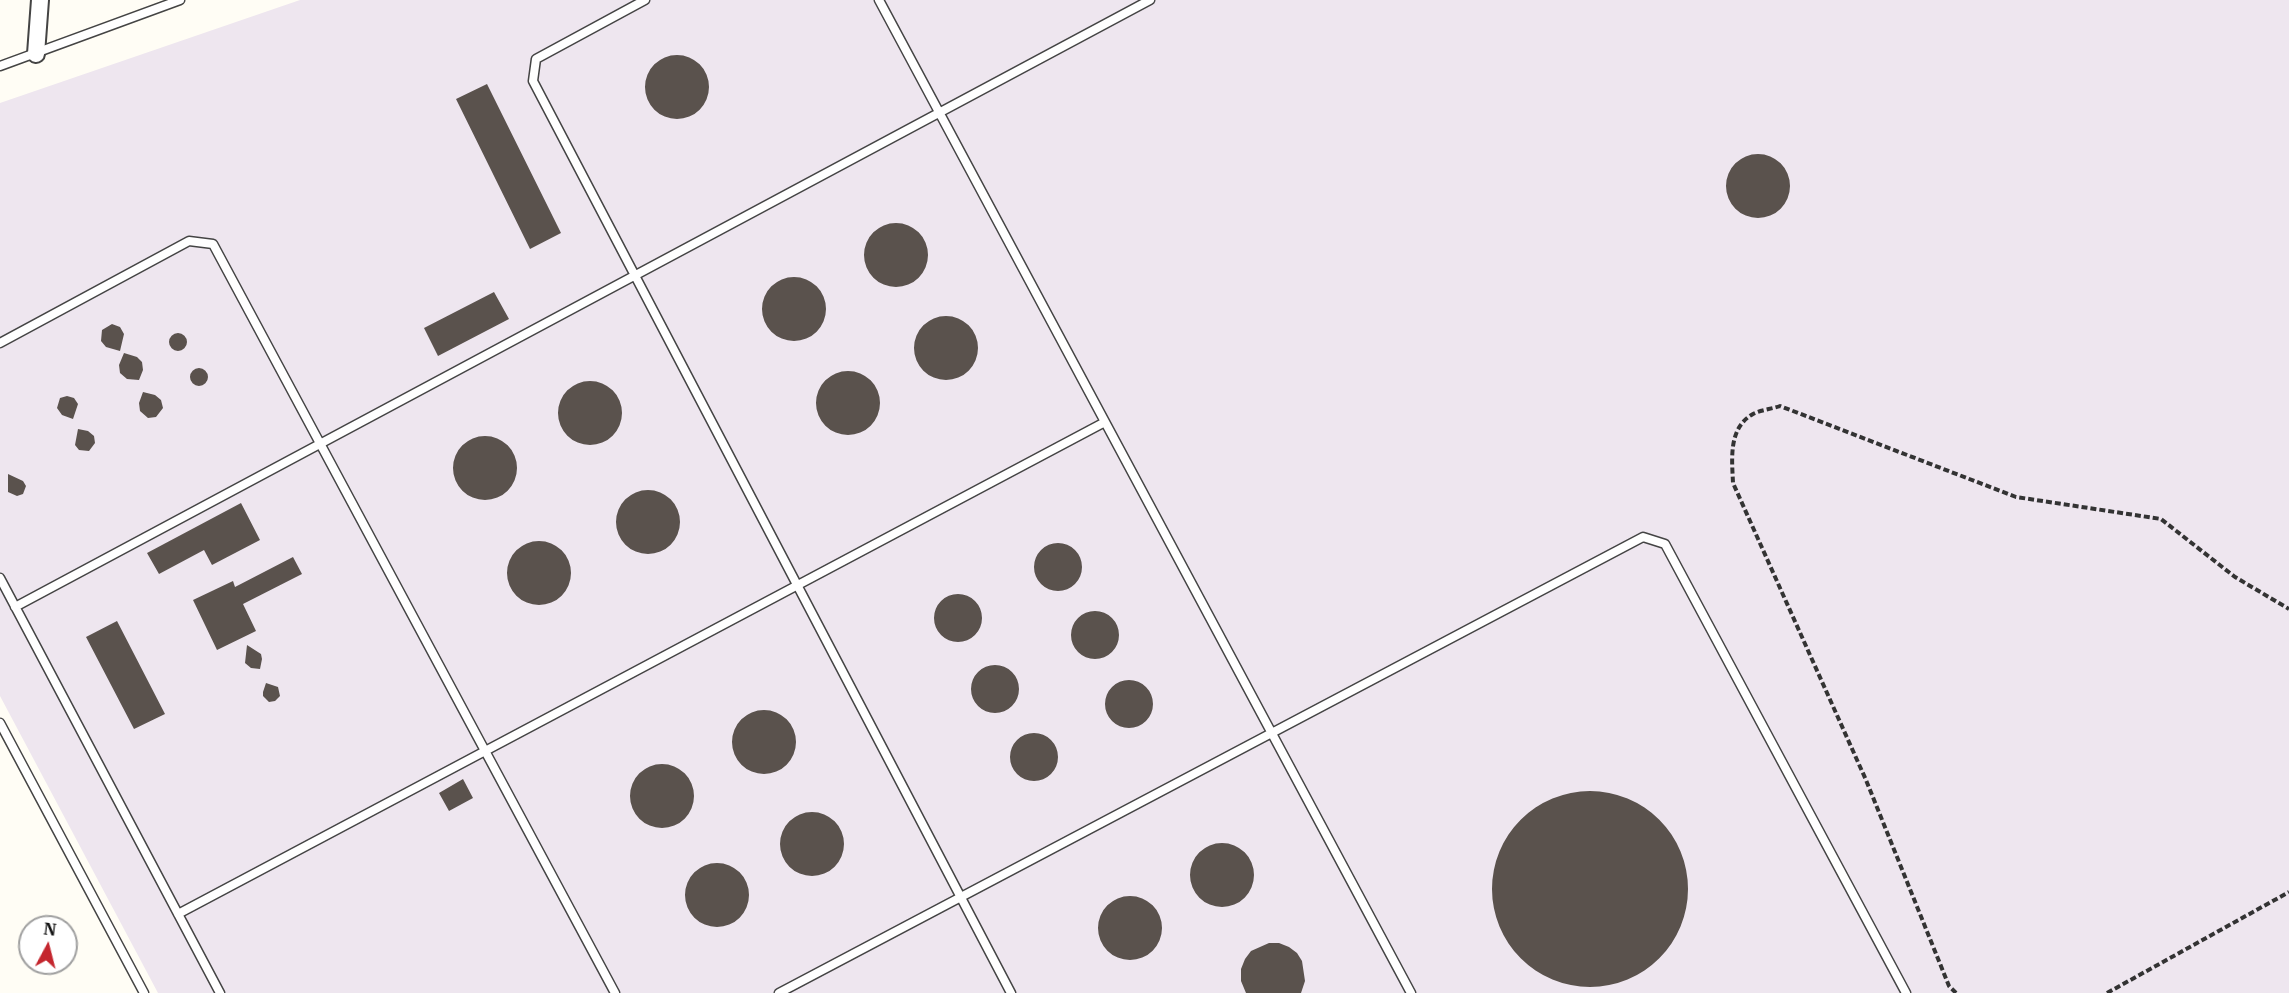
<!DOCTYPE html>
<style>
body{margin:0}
#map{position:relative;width:2289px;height:993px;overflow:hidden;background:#fffdf5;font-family:"IBM Plex Serif",serif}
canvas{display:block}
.north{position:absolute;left:18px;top:915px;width:60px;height:60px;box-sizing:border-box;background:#fff;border:2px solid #a0a0a0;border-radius:50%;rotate:7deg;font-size:16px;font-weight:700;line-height:24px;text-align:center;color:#111}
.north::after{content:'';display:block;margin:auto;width:21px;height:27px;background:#c4262e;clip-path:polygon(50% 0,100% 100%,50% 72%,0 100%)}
</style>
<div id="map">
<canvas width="2289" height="993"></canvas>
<div class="north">N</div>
</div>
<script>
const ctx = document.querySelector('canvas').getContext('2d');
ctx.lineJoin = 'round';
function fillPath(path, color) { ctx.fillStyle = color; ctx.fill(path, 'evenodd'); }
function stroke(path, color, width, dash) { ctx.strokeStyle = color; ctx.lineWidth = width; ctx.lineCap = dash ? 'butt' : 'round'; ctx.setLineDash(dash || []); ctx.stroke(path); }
fillPath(new Path2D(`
 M300 0H2289V993H158L0 696V103Z`), '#eee6ef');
fillPath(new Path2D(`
 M645 87a32 32 0 1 1 64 0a32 32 0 1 1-64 0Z
 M487 84 561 233 530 249 456 99Z
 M1726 186a32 32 0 1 1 64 0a32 32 0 1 1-64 0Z
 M864 255a32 32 0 1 1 64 0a32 32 0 1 1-64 0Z
 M762 309a32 32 0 1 1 64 0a32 32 0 1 1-64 0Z
 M494 292 509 319 438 356 424 328Z
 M914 348a32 32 0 1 1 64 0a32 32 0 1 1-64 0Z
 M112 324 120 327 124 334 120 351 106 347 101 341 102 330Z
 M169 342a9 9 0 1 1 18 0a9 9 0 1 1-18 0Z
 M124 353 137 357 142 362 143 370 139 380 127 379 120 373 119 365Z
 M190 377a9 9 0 1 1 18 0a9 9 0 1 1-18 0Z
 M816 403a32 32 0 1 1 64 0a32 32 0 1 1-64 0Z
 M558 413a32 32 0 1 1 64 0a32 32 0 1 1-64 0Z
 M143 392 155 395 161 400 163 408 156 417 148 418 140 411 139 403Z
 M67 396 74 398 78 404 73 419 62 415 57 408 60 398Z
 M78 429 88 431 94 436 95 443 89 451 79 450 75 445Z
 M453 468a32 32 0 1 1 64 0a32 32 0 1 1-64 0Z
 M8 474 23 481 26 486 23 494 17 496 8 492Z
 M616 522a32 32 0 1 1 64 0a32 32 0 1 1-64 0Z
 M241 503 260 540 212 565 204 550 159 574 147 553Z
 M507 573a32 32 0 1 1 64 0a32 32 0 1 1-64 0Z
 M1034 567a24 24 0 1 1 48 0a24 24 0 1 1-48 0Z
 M293 557 302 574 243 604 256 631 217 650 193 600 233 581 235 587Z
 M934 618a24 24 0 1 1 48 0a24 24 0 1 1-48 0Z
 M1071 635a24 24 0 1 1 48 0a24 24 0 1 1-48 0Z
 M117 621 165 714 134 729 86 637Z
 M247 645 261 654 262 659 260 669 251 668 245 663Z
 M971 689a24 24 0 1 1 48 0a24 24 0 1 1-48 0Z
 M1105 704a24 24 0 1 1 48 0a24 24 0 1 1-48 0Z
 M266 683 278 687 280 696 275 701 269 702 263 696V692Z
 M732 742a32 32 0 1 1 64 0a32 32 0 1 1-64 0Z
 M1010 757a24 24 0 1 1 48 0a24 24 0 1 1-48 0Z
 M630 796a32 32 0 1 1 64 0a32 32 0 1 1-64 0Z
 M463 779 473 798 449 811 439 793Z
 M1492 889a98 98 0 1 1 196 0a98 98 0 1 1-196 0Z
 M780 844a32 32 0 1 1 64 0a32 32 0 1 1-64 0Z
 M1190 875a32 32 0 1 1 64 0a32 32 0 1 1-64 0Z
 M685 895a32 32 0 1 1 64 0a32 32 0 1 1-64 0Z
 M1098 928a32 32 0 1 1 64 0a32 32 0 1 1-64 0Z
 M1269 943H1279L1289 947 1297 953 1302 961 1305 981 1301 993H1246L1241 981V969L1245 959 1251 951Z`), '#5a524d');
const lane = new Path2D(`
 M645 0 536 59 533 81 1011 993
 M879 0 1411 993
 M0 66 180 0
 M0 343 189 241 213 244 615 993
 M0 578 220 993
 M15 607 1150 0
 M0 723 144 993
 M178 914 1105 422
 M779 993 1643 537 1665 544 1906 993`);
const street = new Path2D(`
 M36 54 40 0`);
stroke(lane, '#444', 11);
stroke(street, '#444', 20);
stroke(new Path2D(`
 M1956 993 1949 986 1866 780 1733 483C1732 459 1728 428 1753 414 1760 410 1772 409 1780 406L2016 497 2161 519 2235 577 2289 609
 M2107 993 2289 892`), '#333', 4, [6, 3]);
stroke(lane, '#fff', 8);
stroke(street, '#fff', 16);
</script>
